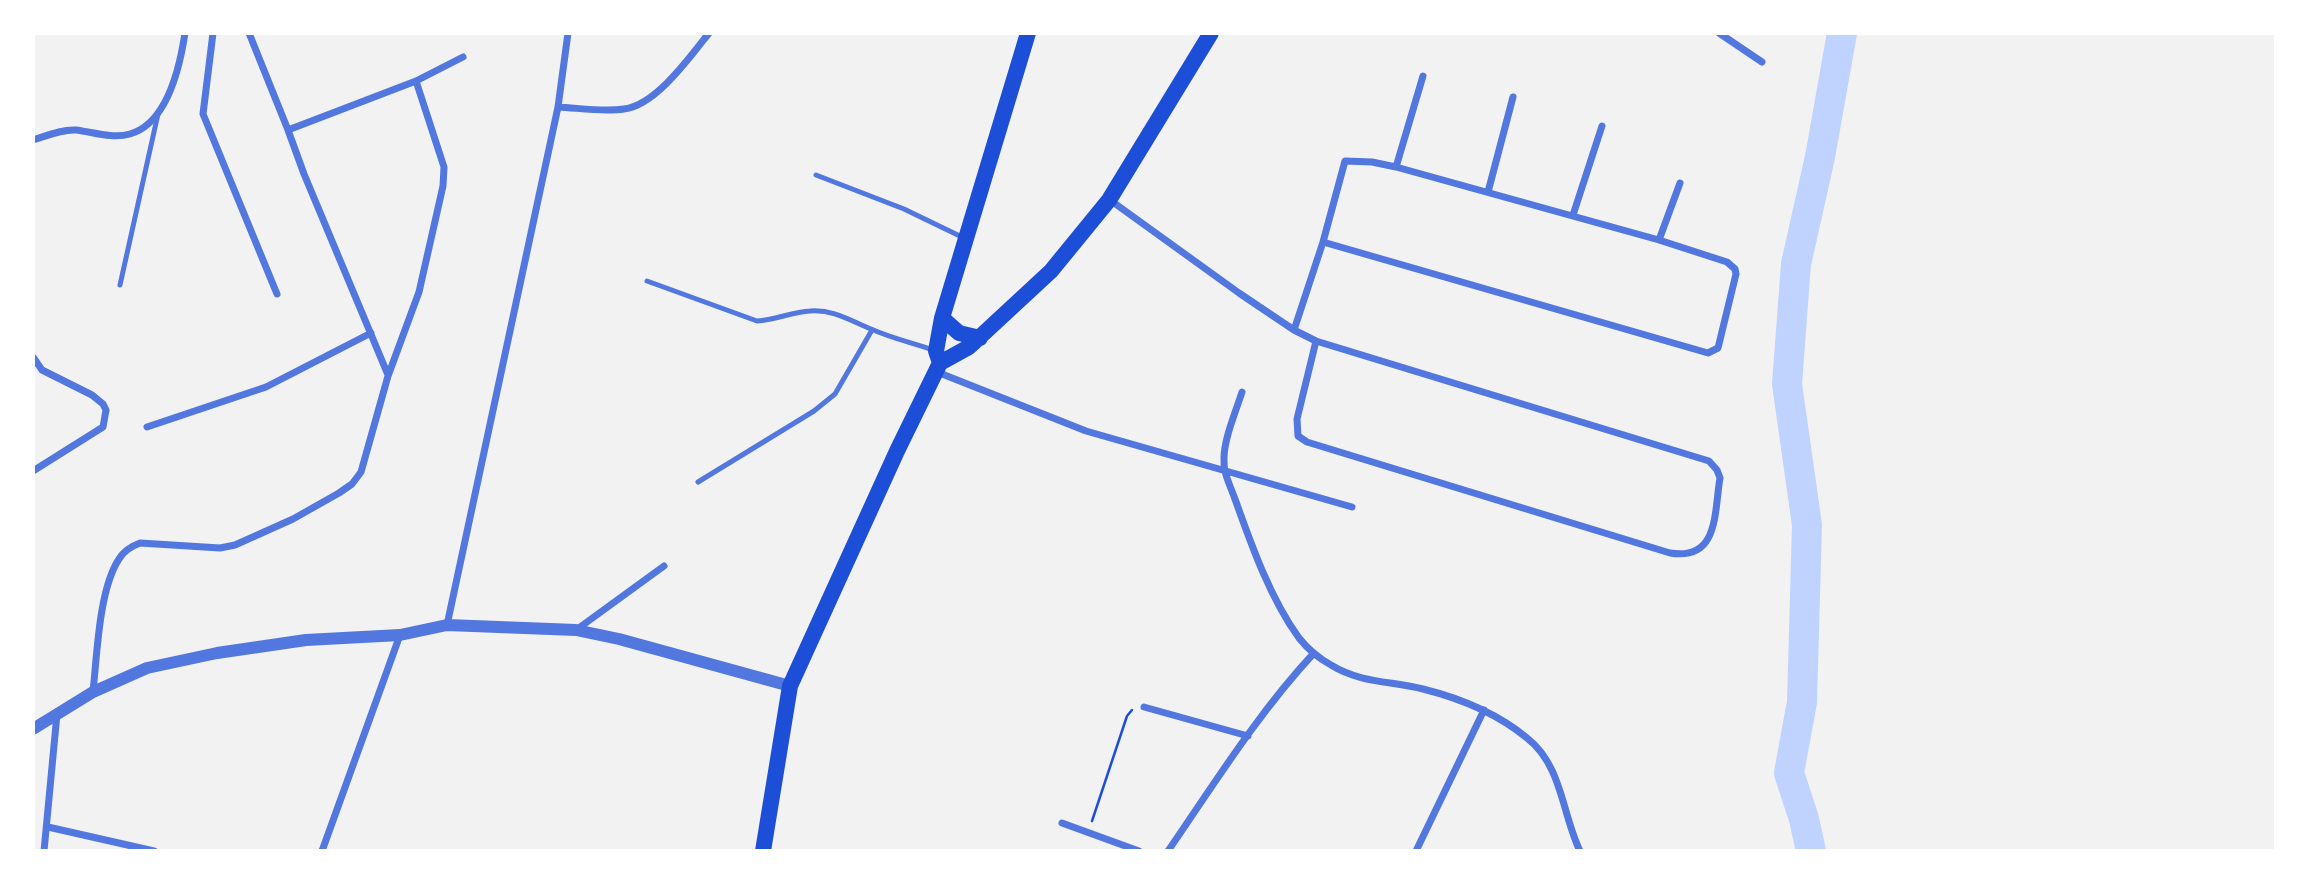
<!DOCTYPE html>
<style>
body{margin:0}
#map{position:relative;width:2309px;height:884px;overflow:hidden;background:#f2f2f2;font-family:"Fira Sans Condensed",sans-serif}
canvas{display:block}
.frame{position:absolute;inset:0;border:35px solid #fff;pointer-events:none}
</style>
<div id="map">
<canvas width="2309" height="884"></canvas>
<div class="frame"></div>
</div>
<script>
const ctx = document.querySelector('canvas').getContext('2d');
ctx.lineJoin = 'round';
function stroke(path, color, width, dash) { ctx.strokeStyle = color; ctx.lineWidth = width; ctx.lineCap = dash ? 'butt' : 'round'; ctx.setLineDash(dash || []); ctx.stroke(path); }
stroke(new Path2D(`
 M1811 851 1804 819 1789 773 1802 702 1807 525 1787 384 1796 264 1820 157 1842 33`), '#bfd3fe', 30);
stroke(new Path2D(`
 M1092 821 1127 716 1132 710`), '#1d4ed8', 2.5);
stroke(new Path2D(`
 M816 175 904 209 964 238
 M647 281 757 321C775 320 792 312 810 311 833 309 851 321 871 329 891 338 913 343 933 350
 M120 285 158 114
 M698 482 814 411 835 394 872 330`), '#5277de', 5);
stroke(new Path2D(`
 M213 33 203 114 277 294
 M249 33 288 130
 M1719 33 1762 62
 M558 107C579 108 603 112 624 109 656 105 690 57 709 33
 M33 140C46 136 62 129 76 130 93 132 112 139 130 134 168 123 180 66 185 33
 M1396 167 1423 76
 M1488 192 1513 97
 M1110 200 1239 293 1294 330 1316 341 1709 461 1717 470 1720 478C1714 513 1719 561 1670 553L1307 442 1298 436 1297 419 1316 341
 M1573 215 1602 126
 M1659 240 1680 183
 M1294 330 1323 242 1345 161 1372 162 1396 167 1659 240 1727 262 1735 269 1736 274 1718 348 1708 353 1323 242
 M33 357 42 370 92 395 103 404 106 410 103 427 33 471
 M937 372 1086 431 1352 507
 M388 375 304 174 288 130 416 81 463 57
 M1242 392C1236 411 1224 439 1224 458 1223 473 1230 485 1235 499 1251 544 1270 598 1299 638 1307 648 1320 659 1331 665 1360 683 1391 681 1423 689 1459 698 1498 714 1527 738 1562 765 1562 814 1580 851
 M147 427 266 387 371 333
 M447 625 558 107 568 33
 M576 630 664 566
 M93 692C97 655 99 589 119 559 124 550 132 546 140 543L220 548 235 545 293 519 339 493 352 484 361 472 388 376 419 292 443 186 444 167 416 81
 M1144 707 1248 736
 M1062 823 1139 851
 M48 827 154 851
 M44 851 57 714
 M322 851 400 635
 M1168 851C1214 784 1259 712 1314 653
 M1416 851 1484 710`), '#5277de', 7);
stroke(new Path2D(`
 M33 729 93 692 147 668 217 653 306 640 400 635 447 625 576 630 619 639 790 686`), '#5277de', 12);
stroke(new Path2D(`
 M942 318 959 333 980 338
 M940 363 969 347 1051 271 1109 200 1211 33
 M763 851 790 686 897 451 940 363 936 351 942 318 1028 33`), '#1d4ed8', 16);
</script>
